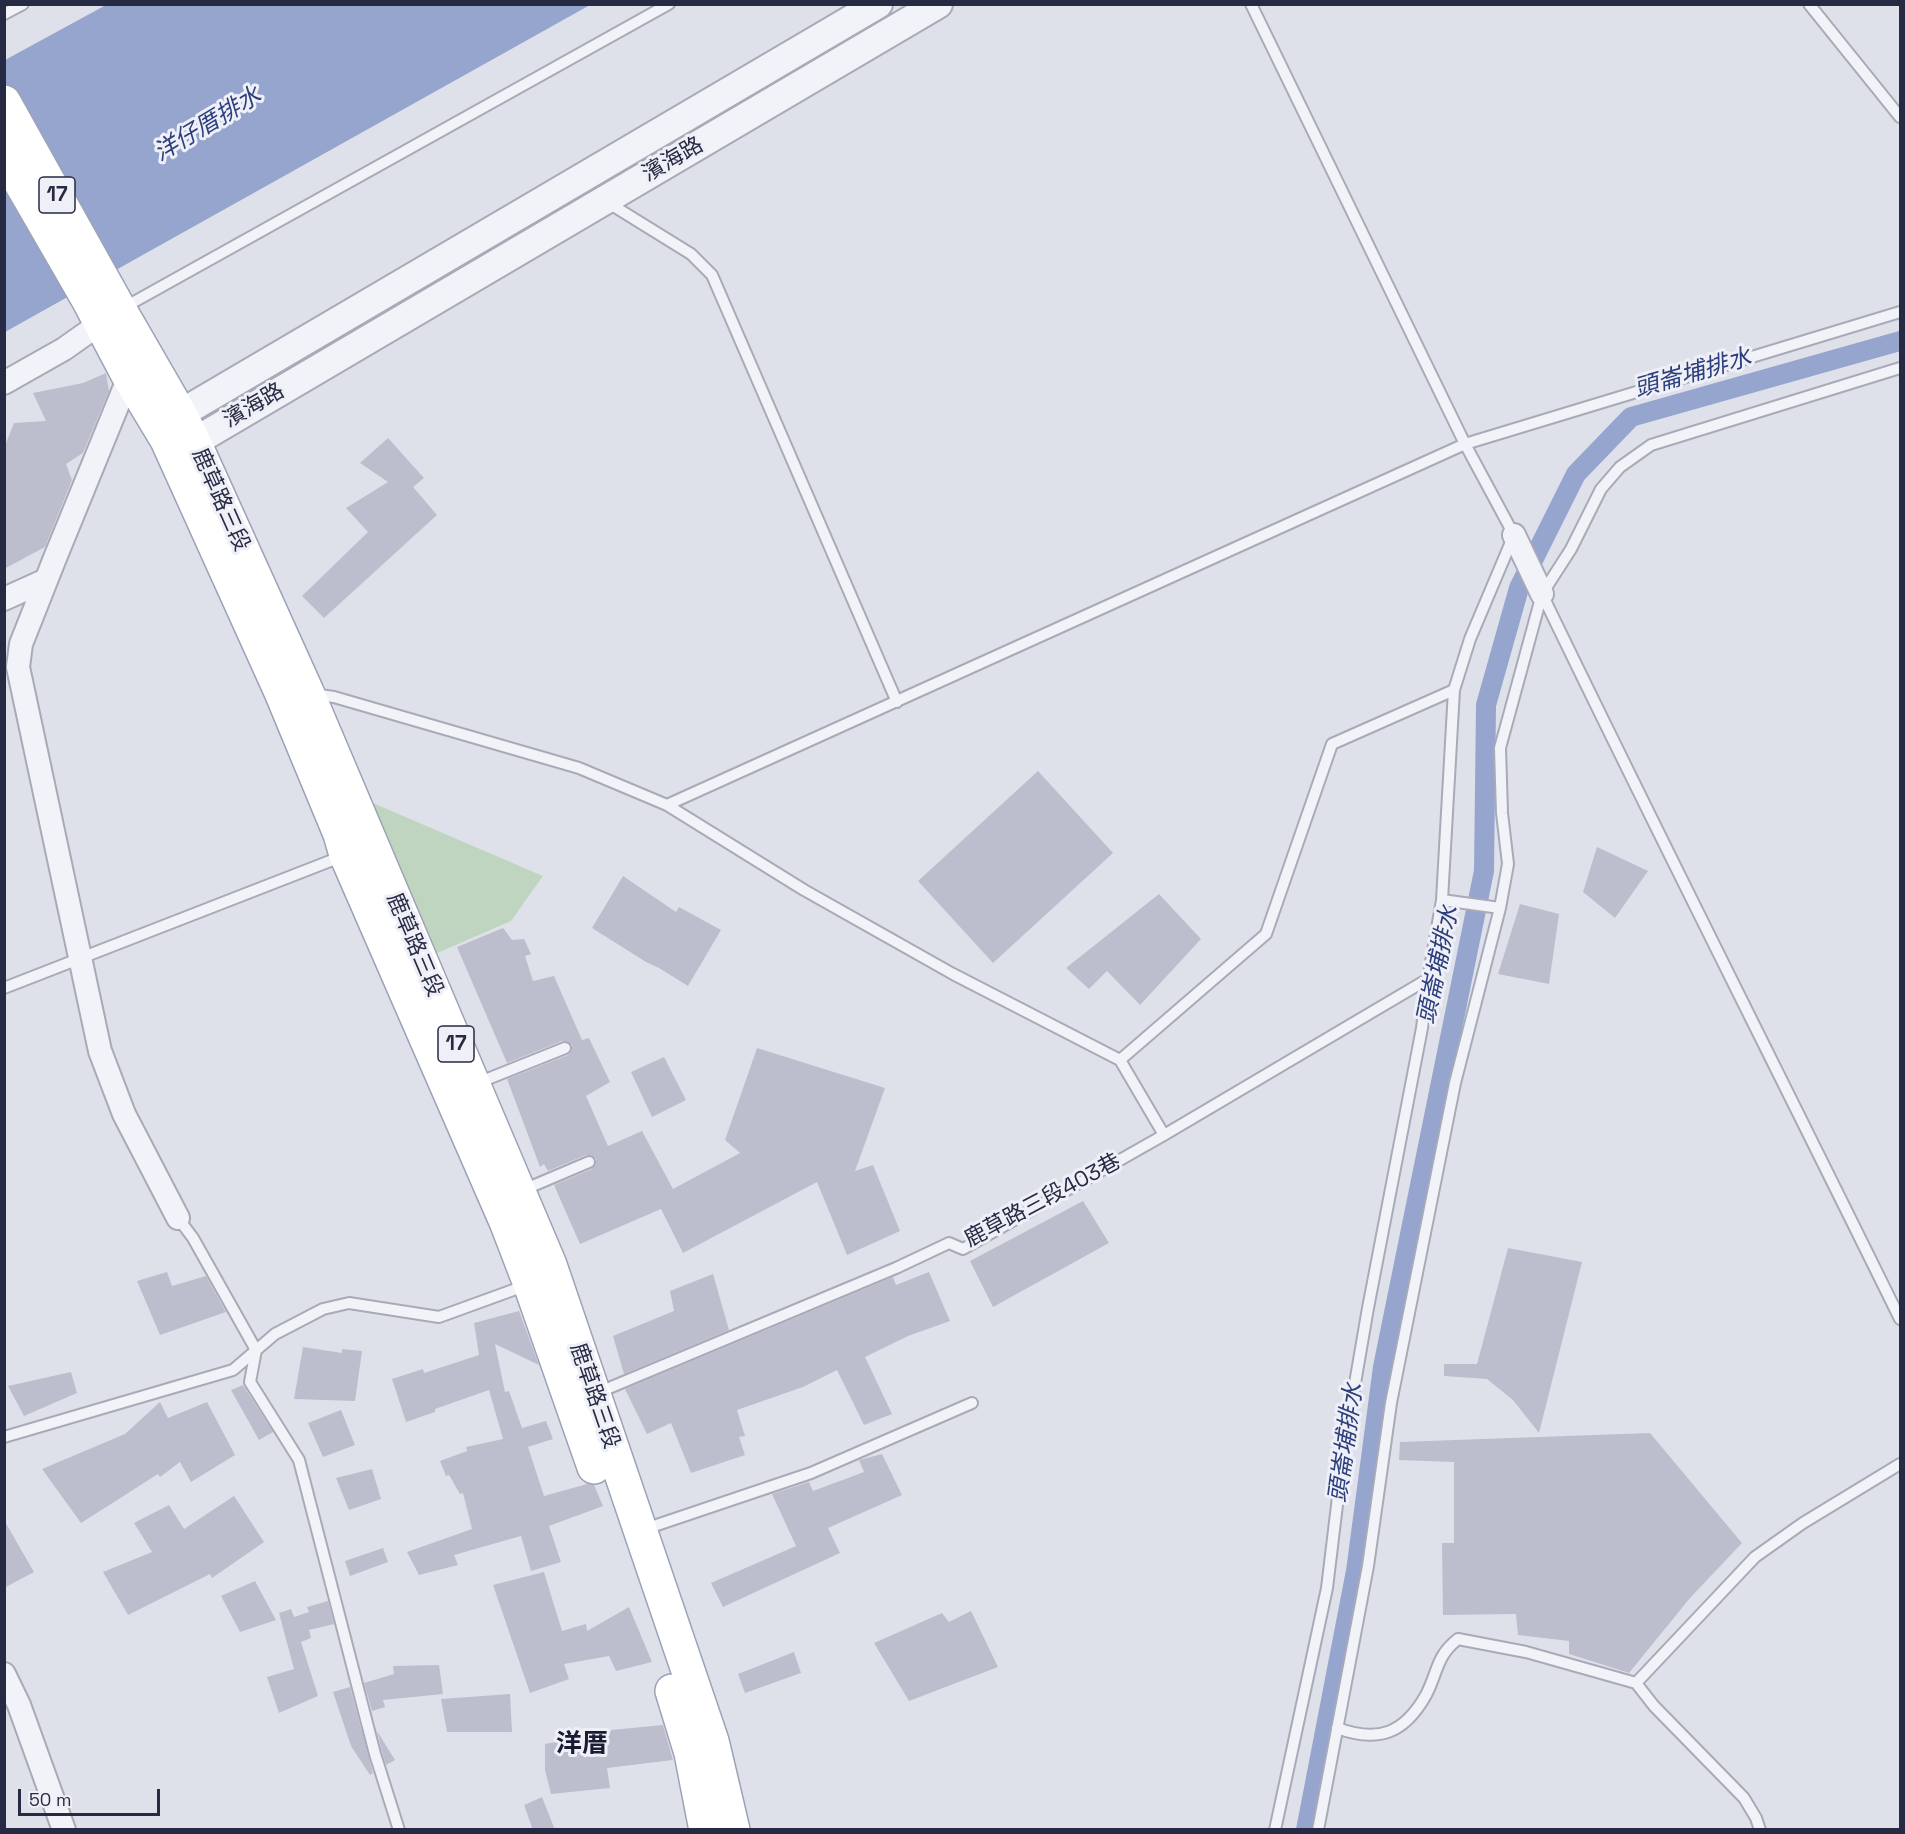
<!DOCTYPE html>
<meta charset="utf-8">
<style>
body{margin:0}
#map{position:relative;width:1905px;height:1834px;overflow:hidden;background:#dfe1ea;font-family:"Space Grotesk",sans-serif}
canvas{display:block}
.frame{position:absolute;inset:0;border:6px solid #262a43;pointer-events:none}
.scale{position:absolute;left:18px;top:1789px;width:142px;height:27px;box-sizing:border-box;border:3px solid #262a43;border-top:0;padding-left:8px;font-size:18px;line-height:21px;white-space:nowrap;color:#262a43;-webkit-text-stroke:4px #eff0f7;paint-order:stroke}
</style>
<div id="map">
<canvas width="1905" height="1834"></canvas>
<div class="frame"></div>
<div class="scale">50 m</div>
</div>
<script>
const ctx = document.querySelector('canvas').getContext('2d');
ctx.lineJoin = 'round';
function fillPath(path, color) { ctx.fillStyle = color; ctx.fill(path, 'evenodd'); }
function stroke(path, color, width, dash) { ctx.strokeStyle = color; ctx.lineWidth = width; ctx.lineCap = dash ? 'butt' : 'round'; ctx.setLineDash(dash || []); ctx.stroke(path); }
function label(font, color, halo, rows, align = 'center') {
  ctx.font = font + ' "Space Grotesk","Noto Sans TC",sans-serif'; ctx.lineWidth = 6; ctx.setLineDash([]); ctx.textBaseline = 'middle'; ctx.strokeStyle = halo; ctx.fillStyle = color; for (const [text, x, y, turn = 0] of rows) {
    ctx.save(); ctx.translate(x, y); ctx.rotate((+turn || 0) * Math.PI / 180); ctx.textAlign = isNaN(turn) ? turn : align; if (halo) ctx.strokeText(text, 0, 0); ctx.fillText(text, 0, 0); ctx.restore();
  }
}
fillPath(new Path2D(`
 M373 803 543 876 511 921 435 954Z`), '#c0d5bf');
fillPath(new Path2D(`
 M106 5H590L5 332V60Z`), '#96a5ce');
stroke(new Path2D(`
 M1306 1830 1356 1571 1383 1367 1484 871 1486 705 1519 588 1576 474 1631 417 1900 341`), '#96a5ce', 20);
fillPath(new Path2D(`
 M106 373 109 391 83 453 66 464 72 480 45 547 4 569V448L14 423 46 421 33 393 83 383Z
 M388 438 424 478 413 487 437 515 324 618 302 596 368 532 346 508 388 482 360 463Z
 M1038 771 1113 853 993 963 918 881Z
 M1597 847 1648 871 1615 918 1583 892Z
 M623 876 676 912 679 907 721 930 688 986 659 968 646 962 592 928Z
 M1159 894 1201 939 1140 1005 1107 971 1089 989 1066 968Z
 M1520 904 1559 914 1549 984 1498 974Z
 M503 928 512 940 524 939 531 954 525 956 533 981 554 976 582 1040 589 1038 610 1082 586 1096 608 1146 642 1131 673 1189 740 1153 725 1140 757 1048 885 1088 855 1171 873 1165 900 1231 847 1255 817 1182 683 1253 661 1209 580 1244 554 1185 592 1169 596 1163V1159L590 1155H586L548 1171 544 1164 540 1167 507 1079 568 1055 572 1050V1045L567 1041H562L507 1063 457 947Z
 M664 1057 686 1100 652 1117 631 1072Z
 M1083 1201 1109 1243 993 1307 970 1261Z
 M1508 1248 1582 1262 1539 1433 1513 1400 1487 1379 1444 1376V1364H1477Z
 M167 1272 172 1286 206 1276 226 1312 160 1335 137 1281Z
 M929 1272 950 1321 908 1336 865 1357 892 1414 864 1425 837 1370 803 1387 737 1410 745 1436 739 1437 745 1455 691 1473 671 1423 647 1434 625 1389 893 1277 896 1285Z
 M713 1274 729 1330 624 1374 613 1336 674 1311 670 1291Z
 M519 1311 539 1365 495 1344 505 1392 509 1391 522 1428 546 1421 553 1439 528 1447 544 1496 587 1484 594 1485 603 1506 549 1526 561 1562 531 1571 521 1536 454 1555 458 1565 419 1575 407 1552 472 1529 463 1493 460 1494 449 1475 446 1476 440 1461 467 1451 466 1447 503 1439 489 1390 435 1409V1412L406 1422 392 1379 423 1369 424 1373 479 1355 474 1323Z
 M303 1347 342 1353V1349L362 1351 355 1401 294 1399Z
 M71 1372 77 1393 24 1416 8 1386Z
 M243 1385 273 1432 259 1440 231 1390Z
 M160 1402 168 1418 207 1402 235 1455 191 1482 180 1462 160 1477 158 1474 81 1523 42 1469 125 1434Z
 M341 1410 355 1445 323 1457 308 1423Z
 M1650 1433 1742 1543 1690 1598 1629 1673 1569 1654V1641L1518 1635 1516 1614 1443 1615 1442 1543H1454V1462L1399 1460 1400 1442Z
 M882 1454 902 1495 828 1528 840 1553 723 1607 711 1583 796 1546 772 1494 809 1482 813 1491 864 1472 859 1460Z
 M372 1469 381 1499 349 1510 336 1478Z
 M234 1496 264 1542 212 1578 210 1574 128 1615 103 1572 152 1552 134 1523 169 1505 184 1529Z
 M4 1520 34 1572 4 1588Z
 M383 1548 388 1562 350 1576 345 1561Z
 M544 1572 562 1631 586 1624 587 1631 629 1607 652 1662 616 1671 609 1656 564 1664 569 1679 530 1693 493 1585Z
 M255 1581 276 1620 240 1632 221 1596Z
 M328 1601 334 1624 309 1630 311 1638 301 1642 318 1696 279 1713 267 1677 294 1669 279 1613 291 1609 294 1617 309 1612 307 1607Z
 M971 1611 998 1667 909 1701 874 1643 942 1613 949 1622Z
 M794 1652 801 1673 745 1693 738 1674Z
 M439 1665 443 1694 383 1700 385 1707 372 1711 364 1683 394 1674 393 1666Z
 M350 1687 373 1773 370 1775 351 1746 333 1692Z
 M510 1694 512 1732H447L441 1699Z
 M663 1725 673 1760 607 1768 610 1788 551 1794 545 1770V1744L611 1732V1730Z
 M377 1731 395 1760 386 1765 382 1752Z
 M542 1797 555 1830H533L524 1805Z`), '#bcbecd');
const service = new Path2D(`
 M1251 4 1465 444 1514 535 1470 639 1454 690 1442 900 1428 979 1422 1028 1368 1308 1344 1447 1327 1588 1275 1830
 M1809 4 1900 117
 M4 14 23 4
 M607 202 691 254 712 275 897 702
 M123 308 669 4
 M1542 594C1659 837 1781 1077 1900 1319
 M313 694 334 697 579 768 667 805 804 890 953 974 1120 1060 1164 1135
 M667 805 1465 444 1900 312
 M1442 900 1500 908
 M4 988 343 856
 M1120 1060 1266 934 1332 744 1454 690
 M475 1084 565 1048
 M523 1190 589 1162
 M178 1218 193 1238 256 1350 250 1382 299 1460 375 1754 399 1830
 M597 1393 896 1268 949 1243 963 1249 1164 1135 1428 979
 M4 1437 233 1370 275 1334 323 1309 349 1303 439 1317 527 1285
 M642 1530 811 1473 972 1403
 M1636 1683 1755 1557 1803 1523 1900 1464
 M1337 1728C1378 1743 1404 1734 1426 1695 1438 1672 1436 1656 1458 1639L1526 1652 1636 1683 1654 1706 1744 1798 1756 1818 1760 1830
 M1318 1830 1368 1566 1391 1403 1455 1083 1500 908 1508 864 1502 813 1500 748 1542 594 1571 549 1601 489 1620 467 1651 445 1900 368`);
const minor = new Path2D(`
 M129 377 55 558 21 644 18 667 100 1051 124 1114 178 1218
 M4 383 64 349 112 315
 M1514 535 1542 594
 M4 599 46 580
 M4 1674 19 1705 64 1830`);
const tertiary = new Path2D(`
 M878 4 180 414 167 440 194 442 938 4`);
const primary = new Path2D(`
 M4 102 120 310 180 414 194 442 307 692 550 1265 712 1741 733 1830
 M4 154 89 301 129 377 167 440 281 692 340 834 346 855 507 1224 530 1284 594 1467
 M672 1691 691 1753 706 1830`);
stroke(service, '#a8aab8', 14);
stroke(minor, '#a8aab8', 26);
stroke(tertiary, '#a8aab8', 32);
stroke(primary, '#9da2b7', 36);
stroke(service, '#f2f3f8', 10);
stroke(minor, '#f2f3f8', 22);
stroke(tertiary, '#f2f3f8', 28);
stroke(primary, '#fff', 33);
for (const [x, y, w] of [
 [57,195,36],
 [456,1044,36]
]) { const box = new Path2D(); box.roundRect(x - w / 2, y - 18, w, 36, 4.5); ctx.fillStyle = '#eff0f7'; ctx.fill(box); stroke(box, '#262a43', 1.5); }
label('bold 21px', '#262a43', null, [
 ["17",57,195],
 ["17",456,1044]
]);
label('22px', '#262a43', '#eff0f7', [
 ["濱海路",673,160,-30],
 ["濱海路",254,406,-30],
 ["鹿草路三段",220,500,66],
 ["鹿草路三段",414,945,67],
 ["鹿草路三段403巷",1043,1201,-28],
 ["鹿草路三段",594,1396,71]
]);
label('italic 24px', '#2c3e7b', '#eff0f7', [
 ["洋仔厝排水",208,125,-31],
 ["頭崙埔排水",1693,374,-16],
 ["頭崙埔排水",1439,965,-78],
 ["頭崙埔排水",1347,1443,-82]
]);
label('bold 26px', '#191c33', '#eff0f7', [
 ["洋厝",582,1745]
]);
</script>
